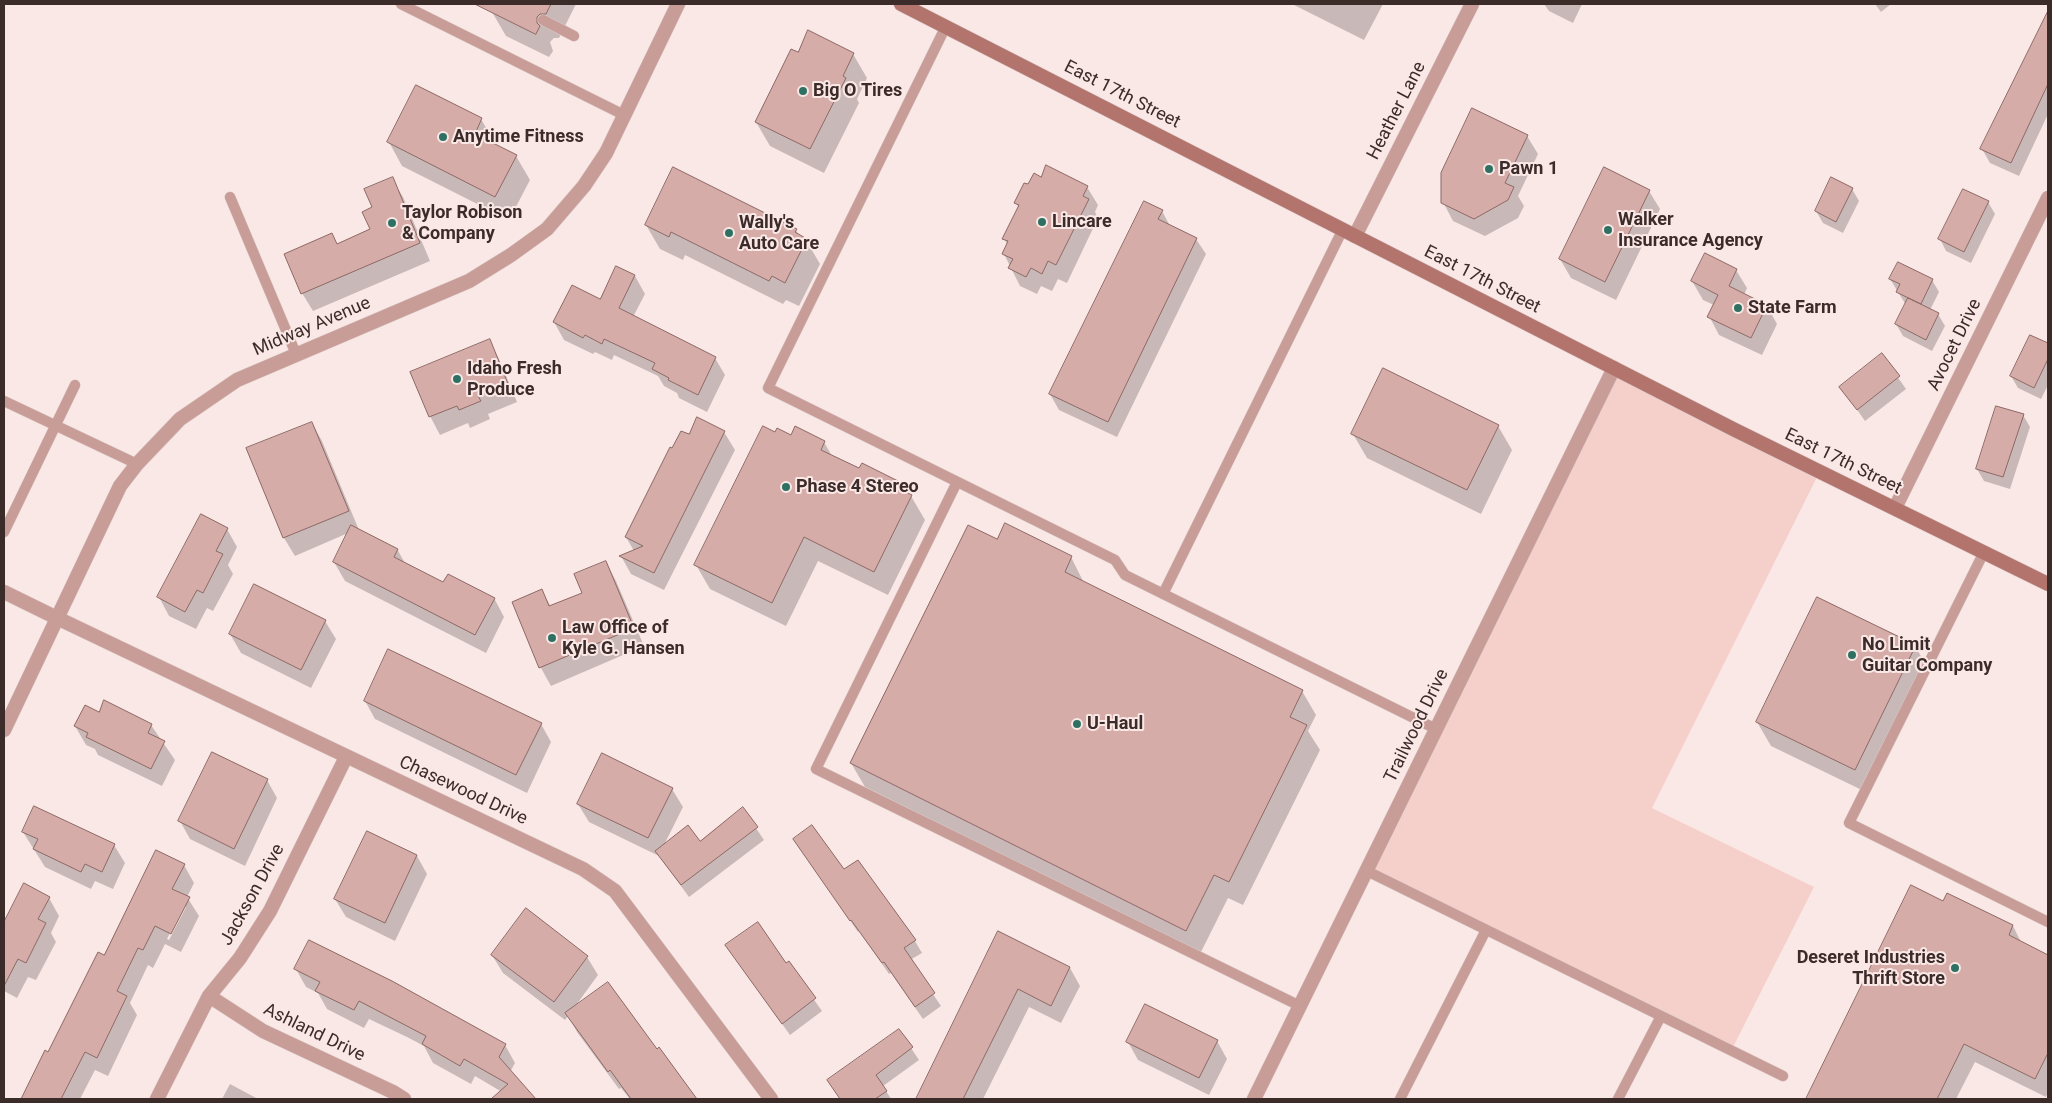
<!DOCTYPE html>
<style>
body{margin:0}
#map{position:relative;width:2052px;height:1103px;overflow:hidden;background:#fae8e6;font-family:Roboto,sans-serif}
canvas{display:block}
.frame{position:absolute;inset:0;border:5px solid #3b2b29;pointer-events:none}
</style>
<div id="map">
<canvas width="2052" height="1103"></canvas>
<div class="frame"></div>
</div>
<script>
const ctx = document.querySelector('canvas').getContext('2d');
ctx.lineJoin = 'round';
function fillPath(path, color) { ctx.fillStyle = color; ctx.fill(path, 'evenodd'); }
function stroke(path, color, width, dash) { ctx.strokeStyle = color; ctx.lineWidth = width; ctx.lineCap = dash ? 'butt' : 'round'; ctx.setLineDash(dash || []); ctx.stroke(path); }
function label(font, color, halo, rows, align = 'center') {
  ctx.font = font + ' Roboto,sans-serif'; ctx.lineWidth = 4; ctx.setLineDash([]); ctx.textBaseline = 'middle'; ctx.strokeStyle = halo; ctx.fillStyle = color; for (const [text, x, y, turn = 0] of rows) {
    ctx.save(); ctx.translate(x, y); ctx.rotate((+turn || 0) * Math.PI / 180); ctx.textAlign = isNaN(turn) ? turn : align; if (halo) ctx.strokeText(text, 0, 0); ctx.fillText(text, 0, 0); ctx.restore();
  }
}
fillPath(new Path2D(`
 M1614 368 1820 471 1652 808 1814 887 1731 1051 1367 871Z`), '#f5d0cb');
fillPath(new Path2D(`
 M496 4H576L559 38H554L550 42 553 51 549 57 506 36 492 12Z
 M1292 4H1383L1364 40Z
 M1544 4H1582L1573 23 1549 11Z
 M1875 4H1891L1881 12Z
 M2048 16V114L2019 176 1990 163 1982 149Z
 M798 53 853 54 867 78 857 99 859 103 824 173 770 146 756 122Z
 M417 86 481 119 495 143 494 145 516 156 530 180 509 220 402 166 389 142Z
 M1527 136 1538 154 1518 196 1524 206 1518 218 1485 236 1453 221 1443 202Z
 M1041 178 1087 187 1098 205 1095 212 1098 218 1067 283 1058 279 1052 291 1041 286 1037 294 1020 286 1004 254 1008 245 1004 239 1019 208 1016 203 1028 186Z
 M392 179 403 197 430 261 313 311 302 293 331 234 337 245 371 229 373 208Z
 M1852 189 1859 201 1843 233 1823 223 1816 211Z
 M1649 191 1660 209 1616 300 1571 278 1560 259Z
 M1988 202 1995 214 1971 263 1946 251 1940 239Z
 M1162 211 1170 226 1196 239 1206 254 1117 437 1059 410 1050 394Z
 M646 225 796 230 799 236 806 240 820 264 799 306 786 300 783 304 685 255 683 260 660 249Z
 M616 268 635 276 645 294 633 317 715 358 725 375 707 412 679 398 677 393 664 386 658 376 614 355 612 360 595 352 593 354 564 340 554 322 601 300Z
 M1736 270 1747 288 1744 295 1767 306 1777 324 1762 355 1719 335 1709 316 1714 305 1703 300 1692 281Z
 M1890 279 1932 280 1939 292 1930 310 1938 314 1945 326 1932 351 1903 336 1896 324 1906 305Z
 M2031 336 2048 345V385L2041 399 2018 388 2011 376Z
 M489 341 499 359 517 402 488 414 490 419 470 428 468 423 440 435 430 416Z
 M1882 355 1906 389 1865 421 1841 387Z
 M2023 415 2030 427 2010 489 1984 481 1977 469Z
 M312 423 322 441 359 530 397 549 406 565 444 584 494 598 504 617 486 653 345 581 334 562 348 533 295 556 284 538 248 449Z
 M1498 426 1512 450 1481 514 1367 458 1353 434Z
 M724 432 735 450 664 590 631 574 621 556 634 551 626 537 673 450Z
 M775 433 824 442 832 456 860 470 899 483 905 493 911 496 925 520 888 595 818 561 786 626 710 589 696 565Z
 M227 529 237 547 228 565 233 574 213 611 207 608 196 629 169 616 159 597Z
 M998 541 1071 557 1084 583 1302 691 1316 715 1308 731 1320 750 1243 905 1228 898 1200 954 865 787 851 763Z
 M606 562 616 581 644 646 551 686 541 668 514 602 542 591 551 607 584 593Z
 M325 621 336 639 311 688 241 653 230 634Z
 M1915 646 1929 670 1868 793 1771 746 1757 722Z
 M365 701 541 724 551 742 527 793 375 719Z
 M99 713 151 725 175 760 162 786 98 755 95 749 86 745 75 726Z
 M267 780 277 798 245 866 190 839 180 821Z
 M672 789 683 807 664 845 699 842 743 809 764 840 689 897 659 856 589 822 578 804Z
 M23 832 114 845 125 863 113 889 95 881 91 889 45 867Z
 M794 839 844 871 915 941 922 953 910 960 941 1006 923 1019 891 973 889 974 859 931 858 932Z
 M417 856 427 874 395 941 346 917 335 899Z
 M184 865 194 883 187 897 199 916 181 952 165 944 153 968 148 965 130 1003 137 1015 108 1076 95 1070 80 1099H22L46 1052 49 1054 104 957ZM183 907H186L169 940 167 939Z
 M24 885 49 898 59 916 51 933 56 942 36 980 28 977 17 998 4 991V925Z
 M1912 887 1944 903 1948 894 2013 926 2022 944 2048 956V1092L2046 1097 1975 1062 1956 1099H1807Z
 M526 909 587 957 598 975 574 1008 657 1050 659 1049 695 1099H630L621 1088 619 1089 577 1032 568 1016 565 1020 503 973 492 955Z
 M999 932 1070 968 1080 986 1061 1023 1029 1007 983 1099H917Z
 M726 945 786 965 788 963 822 1011 790 1035Z
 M296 969 505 1045 515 1063 510 1072 534 1099H496L495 1098 502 1092 475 1076 471 1084 433 1063 424 1046 407 1037 369 1019 364 1028 327 1009 318 993 306 987Z
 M899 1030 919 1060 883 1086 891 1099H840L829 1081Z
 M1217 1041 1227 1059 1209 1095 1138 1060 1128 1042Z
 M230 1084 258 1099H259H222Z`), '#0003');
const building = new Path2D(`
 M475 4H551L546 14H540L537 17V23L540 26 536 34Z
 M2048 11V84L2011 163 1980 149Z
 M808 30 854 53 843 76 846 78 810 149 755 122 791 49 798 52Z
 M416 85 482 118 475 134 517 155 495 197 387 142Z
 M1472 108 1528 135 1505 183 1514 187 1508 200 1474 219 1441 203V173Z
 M1046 165 1088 186 1083 196 1089 199 1056 265 1048 261 1042 274 1031 268 1026 277 1008 268 1013 259 1002 254 1008 241 1002 239 1019 205 1014 203 1024 183 1028 184 1034 173 1041 177Z
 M673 167 797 229 795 232 807 239 785 283 772 276 769 281 671 232 669 237 645 225Z
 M1604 167 1650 190 1605 282 1559 259Z
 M393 177 420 243 301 294 284 254 332 233 337 244 370 229 362 212 372 207 364 189Z
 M1831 177 1853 188 1836 222 1815 211Z
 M1963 189 1989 201 1964 252 1938 239Z
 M1144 201 1163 210 1158 219 1197 238 1108 422 1049 394Z
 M1705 253 1737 269 1729 286 1767 305 1751 338 1707 317 1718 295 1691 281Z
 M1898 262 1933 279 1921 304 1896 292 1900 284 1889 279Z
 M616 266 635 275 619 308 716 357 698 395 668 380 669 378 652 369 655 363 604 339 602 344 585 335 583 338 553 322 572 285 600 299Z
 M1908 298 1939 313 1926 340 1895 324Z
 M2030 335 2048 343V359L2034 388 2010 376Z
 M490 339 508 384 478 396 481 401 459 410 457 406 429 417 410 372Z
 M1882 353 1900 376 1857 410 1839 387Z
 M1383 368 1499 425 1467 490 1351 434Z
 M1996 406 2024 414 2003 477 1976 469Z
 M697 417 725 431 654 573 619 556 643 546 625 537 670 447 672 448 681 431 689 434Z
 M312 422 349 511 283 538 246 448Z
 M763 426 775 432 777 428 791 435 795 426 825 441 821 450 859 468 862 463 900 482 897 488 912 495 874 572 804 537 772 603 694 565Z
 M201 514 228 528 216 551 223 554 203 593 197 590 185 612 157 597Z
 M1005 523 1072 556 1065 572 1303 690 1290 717 1307 725 1229 882 1214 875 1186 931 850 763 968 525 997 539Z
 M351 525 398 549 394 557 443 582 448 574 495 598 475 635 333 562Z
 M606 561 634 628 539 668 512 602 542 589 549 606 582 593 574 574Z
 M254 584 326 620 301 670 229 634Z
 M1817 597 1916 645 1855 770 1756 722Z
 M388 649 542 723 516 775 364 701Z
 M104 700 152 724 148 733 165 741 151 769 86 737 88 733 74 726 85 705 99 712Z
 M212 752 268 779 234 849 178 821Z
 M602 753 673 788 648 838 577 804Z
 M34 806 115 844 102 872 85 864 81 872 33 849 38 839 22 832Z
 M743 807 758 827 681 885 655 851 688 825 700 841Z
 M812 825 844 869 858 860 916 940 904 948 935 993 915 1007 884 962 882 963 851 920 850 921 793 839Z
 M367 831 417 855 385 923 334 899Z
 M156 850 185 864 172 889 190 897 171 934 155 926 143 950 138 948 117 991 127 996 97 1058 85 1052 61 1099H21L45 1050 48 1052 98 952 104 955Z
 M24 883 50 897 38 919 46 923 26 963 18 959 4 986V922Z
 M1911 885 1943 901 1947 893 2013 925 2009 935 2048 955V1053L2035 1079 1964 1044 1937 1099H1806Z
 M526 908 588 956 554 1002 491 955Z
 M758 922 786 963 789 961 816 998 782 1024 725 945Z
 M998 931 1070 967 1051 1006 1018 989 963 1099H916Z
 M309 940 392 981 506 1044 499 1057 536 1099H491L508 1084 464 1059 460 1066 422 1044 426 1036 359 1001 354 1010 315 991 320 982 294 969Z
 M608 982 657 1049 659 1047 697 1099H631L610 1070 608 1072 565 1013Z
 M1145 1004 1218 1040 1199 1078 1126 1042Z
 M899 1029 913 1047 876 1075 887 1091 875 1099H840L827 1080Z`);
fillPath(building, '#d5aca7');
stroke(building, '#8d6864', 1);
const service = new Path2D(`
 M401 4 624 115
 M543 20 574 36
 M946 26 768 388 1115 560 1125 575 1436 729
 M230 197 296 354
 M4 401 137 464
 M957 482 816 769 1300 1006
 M4 532 75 385
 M1984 552 1849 823 2048 922
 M1163 594 1343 229
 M1367 871 1783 1076
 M1400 1099 1486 930
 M1618 1099 1661 1016`);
const minor = new Path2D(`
 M1355 236 1472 4
 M1895 508 2048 198
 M4 592 57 618
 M209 996 263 1031 393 1092 404 1099
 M157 1099 209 996 240 958 270 911 346 757
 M1254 1099 1614 368`);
const tertiary = new Path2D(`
 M57 618 583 869 615 891 771 1099
 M4 730 120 486 137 464 180 419 237 380 469 281 511 255 547 229 584 186 606 153 678 4`);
const secondary = new Path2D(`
 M901 4 1735 430 2048 584`);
stroke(service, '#d8c6c4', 11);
stroke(minor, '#d8c6c4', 15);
stroke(tertiary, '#d8c6c4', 15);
stroke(secondary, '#d8c6c4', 15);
stroke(service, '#c89c97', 10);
stroke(minor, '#c89c97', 14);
stroke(tertiary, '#c89c97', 14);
stroke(secondary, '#b2746d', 14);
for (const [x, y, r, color] of [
 [803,91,5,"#2e7162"],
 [443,137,5,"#2e7162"],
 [1489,169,5,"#2e7162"],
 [1042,222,5,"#2e7162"],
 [392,223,5,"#2e7162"],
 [1608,230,5,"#2e7162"],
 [729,233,5,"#2e7162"],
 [1738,308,5,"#2e7162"],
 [457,379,5,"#2e7162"],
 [786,487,5,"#2e7162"],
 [552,638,5,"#2e7162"],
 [1852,655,5,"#2e7162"],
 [1077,724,5,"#2e7162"],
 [1955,968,5,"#2e7162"]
]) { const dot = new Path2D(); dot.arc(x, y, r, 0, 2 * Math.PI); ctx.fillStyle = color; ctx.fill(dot); stroke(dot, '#fae8e6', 2); }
label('bold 18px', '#3b2b29', '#fae8e6', [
 ["Big O Tires",813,91],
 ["Anytime Fitness",453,137],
 ["Pawn 1",1499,169],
 ["Taylor Robison",402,213],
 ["& Company",402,234],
 ["Walker",1618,220],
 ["Insurance Agency",1618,241],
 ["Lincare",1052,222],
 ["Wally's",739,223],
 ["Auto Care",739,244],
 ["State Farm",1748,308],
 ["Idaho Fresh",467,369],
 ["Produce",467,390],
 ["Phase 4 Stereo",796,487],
 ["Law Office of",562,628],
 ["Kyle G. Hansen",562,649],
 ["No Limit",1862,645],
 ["Guitar Company",1862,666],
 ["U-Haul",1087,724],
 ["Deseret Industries",1945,958,"right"],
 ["Thrift Store",1945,979,"right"]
], 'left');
label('18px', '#3b2b29', '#fae8e6', [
 ["East 17th Street",1122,95,27],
 ["Heather Lane",1397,111,-63],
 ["East 17th Street",1482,280,27],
 ["Midway Avenue",312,327,-23],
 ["Avocet Drive",1955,345,-64],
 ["East 17th Street",1843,462,26],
 ["Trailwood Drive",1417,726,-64],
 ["Chasewood Drive",463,791,25],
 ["Jackson Drive",253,895,-61],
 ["Ashland Drive",314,1033,26]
]);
</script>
